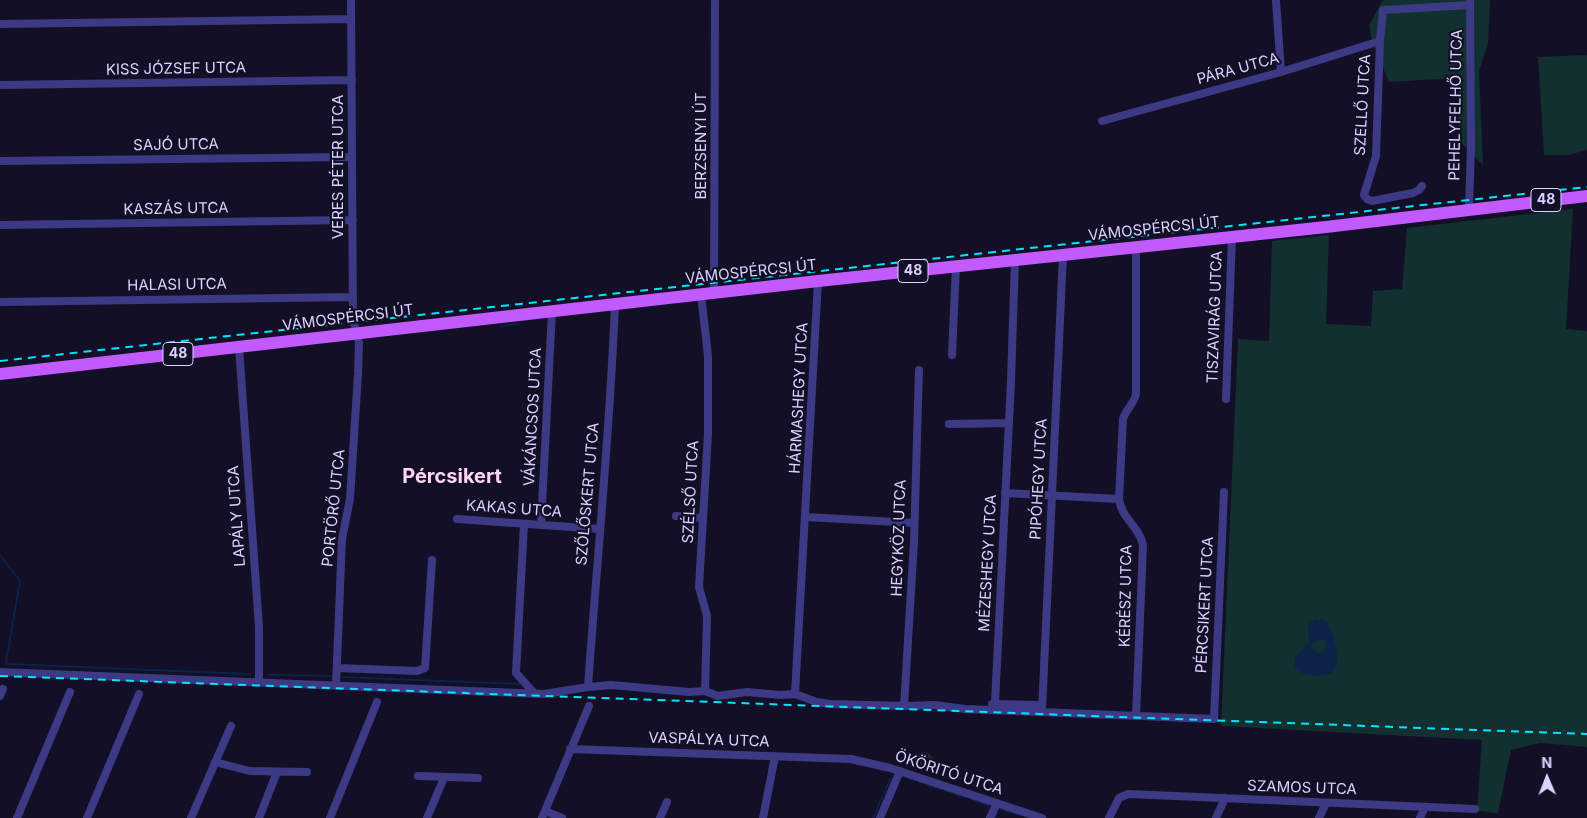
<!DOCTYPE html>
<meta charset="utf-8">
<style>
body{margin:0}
#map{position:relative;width:1587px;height:818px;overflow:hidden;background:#130f26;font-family:Inter,sans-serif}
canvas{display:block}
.north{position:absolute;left:1522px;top:753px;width:50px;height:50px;-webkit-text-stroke:4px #130f26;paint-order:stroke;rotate:359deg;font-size:14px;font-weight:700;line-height:20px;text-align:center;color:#d9d4ff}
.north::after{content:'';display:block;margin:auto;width:18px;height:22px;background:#d9d4ff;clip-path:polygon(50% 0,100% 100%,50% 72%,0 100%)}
</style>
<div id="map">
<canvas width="1587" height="818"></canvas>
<div class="north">N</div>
</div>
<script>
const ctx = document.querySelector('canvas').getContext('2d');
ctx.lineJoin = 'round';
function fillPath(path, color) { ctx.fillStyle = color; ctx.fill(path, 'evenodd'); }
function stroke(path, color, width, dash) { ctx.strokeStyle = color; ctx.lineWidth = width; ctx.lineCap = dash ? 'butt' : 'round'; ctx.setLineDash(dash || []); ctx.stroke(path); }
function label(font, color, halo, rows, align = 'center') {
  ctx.font = font + ' Inter,sans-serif'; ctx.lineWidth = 4.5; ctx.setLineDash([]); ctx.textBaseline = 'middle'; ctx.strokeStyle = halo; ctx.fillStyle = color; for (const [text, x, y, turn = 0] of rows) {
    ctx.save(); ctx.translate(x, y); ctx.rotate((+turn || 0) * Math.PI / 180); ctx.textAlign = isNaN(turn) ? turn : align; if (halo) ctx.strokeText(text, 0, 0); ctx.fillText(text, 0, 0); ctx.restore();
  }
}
fillPath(new Path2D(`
 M1383 0H1490L1488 43 1479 71 1483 165 1460 142 1456 78 1389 82 1372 41 1369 25Z
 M1587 55V150L1568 155H1544L1538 57Z
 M1573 209 1566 329 1587 331V747L1540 743 1511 750 1498 813 1477 811 1482 740 1221 726 1238 339 1269 341 1272 241 1329 235 1326 324 1371 326 1373 291 1402 289 1407 228Z
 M915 761a9 9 0 1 1 18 0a9 9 0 1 1-18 0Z`), '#12302f');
fillPath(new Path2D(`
 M1315 619 1326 621C1333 627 1341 662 1335 670 1328 679 1300 676 1295 668V657L1309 643 1308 625ZM1320 639 1326 641 1327 644 1325 651 1320 653 1314 651 1312 647 1313 643Z`), '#0c2248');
stroke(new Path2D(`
 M501 326 519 324
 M173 362 185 361
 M0 555 20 581 6 662 7 664 249 674
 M269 675 333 676
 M340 677 520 684
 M907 777 915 780
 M919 782H921
 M927 784 931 786
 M934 787 941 789
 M886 789 890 779
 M945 790 952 793
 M884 794 885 791
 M955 794 966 797
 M882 799V797
 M972 799 988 805
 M878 807 880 801
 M1001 809 1020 815
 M876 811 877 809
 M873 818 875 814
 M995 818 997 813`), '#0c2248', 2);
stroke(new Path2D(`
 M1276 0 1281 72
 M0 24 351 19
 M0 85 352 80
 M1102 121 1281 72 1380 41
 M0 161 352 157
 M1422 186 1419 190 1413 193 1372 201 1367 199 1364 195 1376 156 1380 41 1383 10 1470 5
 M1469 209 1471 147 1470 2
 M0 225 353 220
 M714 293 715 0
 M701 294 708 356V434L699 587 707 616 705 691
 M0 302 353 297
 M239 347 259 627V682
 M952 355 956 266
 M1226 399 1232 237
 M949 424 1009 423
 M1005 493 1119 499
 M676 516 703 518
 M806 517 914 523
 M457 519 599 529
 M524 524 516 673 534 693
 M541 525 552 311
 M337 668 417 671 425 668 432 560
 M0 672 544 694 588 687 611 685 689 692 705 691 718 696 747 692 780 695 795 694 817 702 830 704 909 706 934 705 965 709 1214 719 1224 492
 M336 686 342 539 350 499 358 374 359 343 353 319 351 0
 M588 687C597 559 610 432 615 304
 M795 694 818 281
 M0 696 3 689
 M995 703 1011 381 1015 260
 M992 704 1042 705
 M904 706 914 542 919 370
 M1042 711 1063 255
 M1136 716 1143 545C1139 526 1121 518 1119 499L1123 419C1126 409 1134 404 1136 394V247
 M570 749 851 759 890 768 1042 818
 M215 762 250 771 307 772
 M418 776 478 778
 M545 811 562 818
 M17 818 70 692
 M87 818 139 694
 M191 818 231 726
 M259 818 277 772
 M330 818 377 702
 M427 818 444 778
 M542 818 589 706
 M660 818 667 802
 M763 818 775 756
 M880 818 900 771
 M990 818 997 803
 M1109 818 1119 798 1128 794 1475 809
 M1216 818 1225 798
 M1319 818 1326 803
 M1420 818 1425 807`), '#3d3a85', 8);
stroke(new Path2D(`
 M0 374 818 281 1326 227 1587 196`), '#c25bff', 12);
stroke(new Path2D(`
 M0 361 1587 187
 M0 676 1587 734`), '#00e5ff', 2, [8, 6]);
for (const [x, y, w] of [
 [1546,200,30],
 [913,271,30],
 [178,354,30]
]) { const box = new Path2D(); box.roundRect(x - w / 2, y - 11.5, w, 23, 4); ctx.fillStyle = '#130f26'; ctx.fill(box); stroke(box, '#d9d4ff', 1); }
label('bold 14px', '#d9d4ff', null, [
 ["48",1546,200],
 ["48",913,271],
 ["48",178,354]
]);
label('15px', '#d9d4ff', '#130f26', [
 ["KISS JÓZSEF UTCA",176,69,-1],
 ["PÁRA UTCA",1238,69,-15],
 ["SZELLŐ UTCA",1363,105,-87],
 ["PEHELYFELHŐ UTCA",1456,105,-89],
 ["SAJÓ UTCA",176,145,-1],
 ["BERZSENYI ÚT",701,146,-90],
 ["VERES PÉTER UTCA",338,167,-90],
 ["KASZÁS UTCA",176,209,-1],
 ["VÁMOSPÉRCSI ÚT",1154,229,-6],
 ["VÁMOSPÉRCSI ÚT",751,272,-6],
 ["HALASI UTCA",177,285,-1],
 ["TISZAVIRÁG UTCA",1215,317,-88],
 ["VÁMOSPÉRCSI ÚT",348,318,-7],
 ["HÁRMASHEGY UTCA",799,398,-87],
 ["VÁKÁNCSOS UTCA",533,417,-87],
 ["PIPÓHEGY UTCA",1039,479,-87],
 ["SZÉLSŐ UTCA",691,492,-87],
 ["SZŐLŐSKERT UTCA",588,494,-85],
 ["PORTÖRŐ UTCA",334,508,-84],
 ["KAKAS UTCA",514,509,4],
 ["LAPÁLY UTCA",237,516,-94],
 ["HEGYKÖZ UTCA",899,538,-88],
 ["MÉZESHEGY UTCA",988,563,-87],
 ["KÉRÉSZ UTCA",1126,596,-89],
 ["PÉRCSIKERT UTCA",1205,605,-87],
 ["VASPÁLYA UTCA",709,740,2],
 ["ÖKÖRITÓ UTCA",949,773,18],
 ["SZAMOS UTCA",1302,788,2]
]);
label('bold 20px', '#ffd6f0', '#130f26', [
 ["Pércsikert",452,477]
]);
</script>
